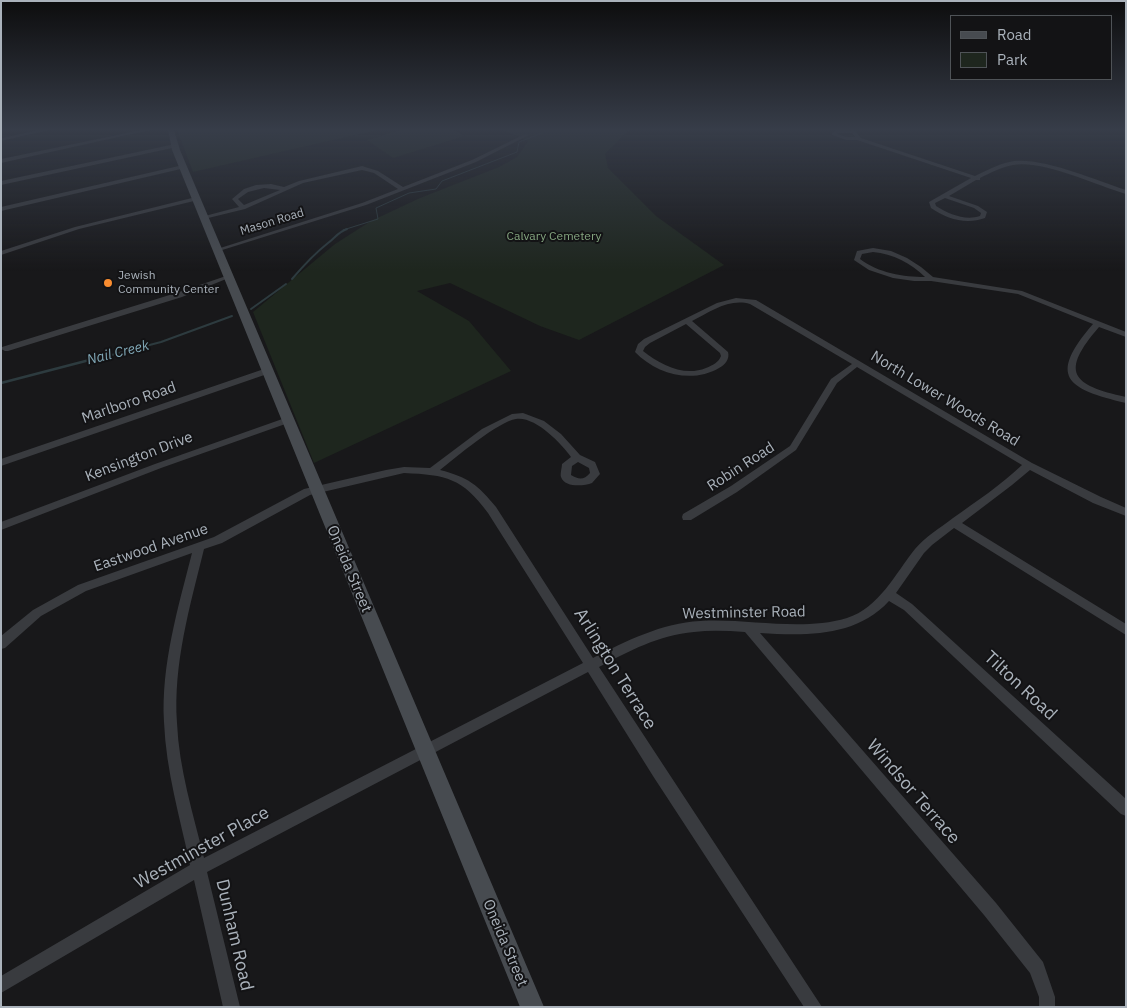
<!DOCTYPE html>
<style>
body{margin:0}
#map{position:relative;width:1127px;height:1008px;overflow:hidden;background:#18181a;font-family:"IBM Plex Sans",sans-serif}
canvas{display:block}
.frame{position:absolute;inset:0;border:2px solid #aab2bb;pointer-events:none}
.legend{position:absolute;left:950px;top:15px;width:162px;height:65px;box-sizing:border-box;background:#131315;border:1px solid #4f5357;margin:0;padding:6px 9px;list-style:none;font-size:15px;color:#aab2bb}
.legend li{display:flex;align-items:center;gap:10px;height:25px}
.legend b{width:25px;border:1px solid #4f5357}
</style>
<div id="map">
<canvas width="1127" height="1008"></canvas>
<div class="frame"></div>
<ul class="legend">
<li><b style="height:6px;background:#474b50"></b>Road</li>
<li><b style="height:14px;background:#1e261e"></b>Park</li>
</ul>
</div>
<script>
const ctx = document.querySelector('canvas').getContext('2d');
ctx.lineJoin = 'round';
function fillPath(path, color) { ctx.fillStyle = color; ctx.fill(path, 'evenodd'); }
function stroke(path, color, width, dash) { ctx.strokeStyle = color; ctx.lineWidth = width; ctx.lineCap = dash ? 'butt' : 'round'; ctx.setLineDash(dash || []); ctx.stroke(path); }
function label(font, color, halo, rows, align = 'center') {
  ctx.font = font + ' "IBM Plex Sans",sans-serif'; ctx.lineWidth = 4; ctx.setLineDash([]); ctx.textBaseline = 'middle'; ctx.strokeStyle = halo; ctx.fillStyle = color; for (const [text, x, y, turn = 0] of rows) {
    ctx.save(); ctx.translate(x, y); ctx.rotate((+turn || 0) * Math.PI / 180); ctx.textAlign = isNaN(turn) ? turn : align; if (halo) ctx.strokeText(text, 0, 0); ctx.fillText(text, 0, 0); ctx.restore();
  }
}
fillPath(new Path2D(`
 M177 130H377L193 172Z
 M401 130H453L465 136 393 158 367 140Z
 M503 130H629L605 154 608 168 656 216 724 265 579 340 540 326 450 283 417 291 469 321 511 371 314 463 253 312 335 244 371 221 420 198 499 167 517 157 528 141Z`), '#1e261e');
stroke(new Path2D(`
 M343 230 378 219 376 208 409 193 436 189 442 181 517 152 519 142 550 130`), '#2d3b3f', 1);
stroke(new Path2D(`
 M292 279C304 265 314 254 328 243 335 238 338 232 347 229
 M251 309 286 284
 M96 359 161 342 232 316`), '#2d3b3f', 2);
stroke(new Path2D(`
 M1 383 101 357`), '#2d3b3f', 2.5);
fillPath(new Path2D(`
 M40 130H49L1 141V138Z
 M141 130H150L1 163V159Z
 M836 130 855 131 861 138 975 176C987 170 1001 163 1014 161 1046 158 1095 180 1126 190V194C1095 185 1044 160 1013 165 1001 167 990 173 980 178V180H976L949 196 978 206 987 212 985 218C966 225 947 219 931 208L929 202 971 178 857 140H846L832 135V133ZM839 133H852L855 137H847L837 134ZM945 198 974 208 981 213 980 216C965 221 949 214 936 206L935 203Z
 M525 134 529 135 476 162 366 205 219 251 214 250 362 203 398 189 374 173 362 170 303 183 245 209 204 219 201 217 239 207 232 199 244 189 256 185 271 184 284 187 299 181 362 166 378 171 403 187 472 160ZM264 188 280 190 244 205 238 199 248 192Z
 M175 144 177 147 1 185V181Z
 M183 165 185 166V168L1 211V207Z
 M196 197 198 198V200L79 229 1 255V251L75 227Z
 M873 248 891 251 907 258 921 267 933 277 1022 291 1126 332V337L1099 327C1060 372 1071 385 1126 397V403C1067 389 1047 377 1093 324L1018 294 931 281H914L893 278 869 270 854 260 857 251ZM873 252C893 254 911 263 925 277 904 277 878 273 860 259L862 254Z
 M226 276 231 277 182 297 8 351H5L1 349 2 347 176 293Z
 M736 298 756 300 1032 463 1101 497 1126 508V516L1093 503 1030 470 1012 485 962 523 1126 624V635L954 528 932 545 924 553 896 593 912 604 1126 799V816L1121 814 904 610 889 601C856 637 806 636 760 633L996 903 1043 962 1055 997V1007H1039V997L1030 973 984 915 745 632C728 631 711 630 694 632 659 635 629 651 599 667L822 1007H804L653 776 588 672 207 872 240 1007H223L194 880 1 993V976L190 865C180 818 166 771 164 722 161 665 178 608 192 553L86 591 41 616 5 648 1 649V636L33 610 78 585 214 537 304 489 386 470 404 467 430 468 482 429 512 414 523 413 544 421 561 434 580 455 595 462 600 474 592 483C584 486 565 488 561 477 560 474 562 467 562 464L571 457C561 443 535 416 516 419 499 421 455 458 440 470 468 477 478 485 496 507L593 658C626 641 662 623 700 621 748 618 800 632 847 618 879 608 895 574 915 549 925 537 940 528 953 518 977 501 1001 485 1022 465L857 367 837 383 796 450 737 492 691 520H683L682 517 683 514 731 486 790 446 831 379 852 364 750 304C729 298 710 312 692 321L728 352C730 359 725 365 719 368 692 384 656 374 635 352L638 344 644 339 717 303ZM686 324 720 353 721 356C718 363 713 365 706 368 684 377 661 365 643 351L645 347 650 343ZM578 462 589 468 590 473C584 480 579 480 571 475L572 466ZM404 473C447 475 462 478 488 513L583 663 204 858C193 813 179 769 177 723 173 664 190 606 204 549L222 543 310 495Z
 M264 369H267L271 371 270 373 1 466V459Z
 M288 417 291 418 292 420 291 422 161 468 1 530V522L155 464Z`), '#393b3f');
fillPath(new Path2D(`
 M168 130H174L180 150 544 1007H520L172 150Z`), '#474b50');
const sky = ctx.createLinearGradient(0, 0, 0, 271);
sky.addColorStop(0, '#0d0d0e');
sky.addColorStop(0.48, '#373d49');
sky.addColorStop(1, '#373d4900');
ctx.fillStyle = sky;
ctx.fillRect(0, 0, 1127, 271);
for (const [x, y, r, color] of [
 [108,283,5,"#fa8d30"]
]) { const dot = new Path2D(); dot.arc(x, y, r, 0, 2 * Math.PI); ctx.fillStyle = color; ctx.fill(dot); stroke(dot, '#131315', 2); }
label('12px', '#aab2bb', '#131315', [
 ["Mason Road",272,222,-17]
]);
label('12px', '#85a680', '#131315', [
 ["Calvary Cemetery",554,237]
]);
label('12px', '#aab2bb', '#131315', [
 ["Jewish",118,276],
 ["Community Center",118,290]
], 'left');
label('italic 14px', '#80a8b7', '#131315', [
 ["Nail Creek",118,353,-14]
]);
label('15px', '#aab2bb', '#131315', [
 ["North Lower Woods Road",945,399,31],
 ["Marlboro Road",129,403,-19],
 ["Kensington Drive",139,457,-21],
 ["Robin Road",741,467,-33],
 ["Eastwood Avenue",151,548,-19],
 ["Oneida Street",349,569,67],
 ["Westminster Road",744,613,-1],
 ["Oneida Street",505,943,67]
]);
label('18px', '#aab2bb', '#131315', [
 ["Arlington Terrace",615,669,58],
 ["Tilton Road",1020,686,43],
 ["Windsor Terrace",913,792,49],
 ["Westminster Place",202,848,-29],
 ["Dunham Road",234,935,77]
]);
</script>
